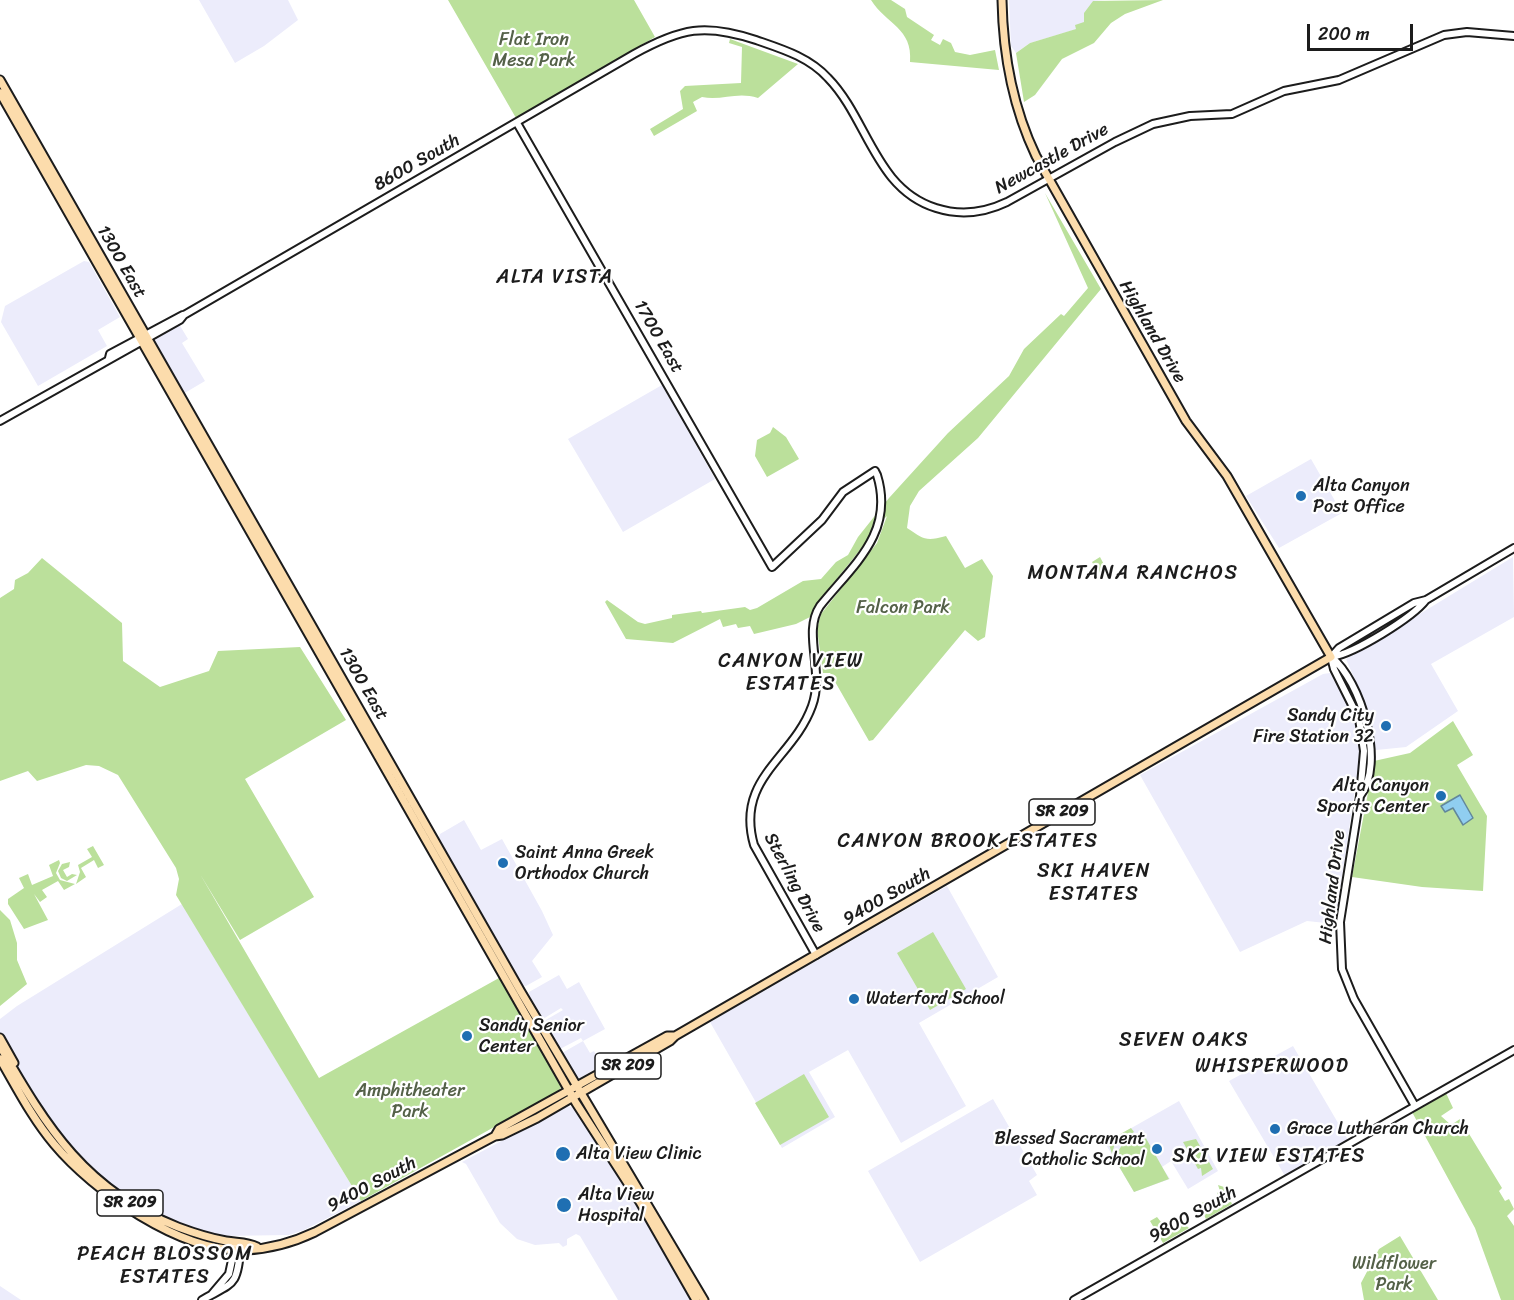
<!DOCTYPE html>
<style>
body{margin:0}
#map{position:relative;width:1514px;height:1300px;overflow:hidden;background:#fff;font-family:Sriracha,sans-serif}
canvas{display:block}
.scale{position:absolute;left:1307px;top:24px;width:106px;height:27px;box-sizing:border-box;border:3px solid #1c1c1c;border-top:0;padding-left:8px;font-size:18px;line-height:21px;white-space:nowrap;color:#1c1c1c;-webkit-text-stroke:4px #fff;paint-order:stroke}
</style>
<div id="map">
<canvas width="1514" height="1300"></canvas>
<div class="scale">200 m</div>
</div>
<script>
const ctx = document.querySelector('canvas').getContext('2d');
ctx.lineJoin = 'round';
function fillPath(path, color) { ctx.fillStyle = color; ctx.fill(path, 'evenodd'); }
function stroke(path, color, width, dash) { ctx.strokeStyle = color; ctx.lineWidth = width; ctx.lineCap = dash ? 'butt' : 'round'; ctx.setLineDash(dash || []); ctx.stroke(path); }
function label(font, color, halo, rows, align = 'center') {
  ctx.font = font + ' Sriracha,sans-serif'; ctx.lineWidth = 4.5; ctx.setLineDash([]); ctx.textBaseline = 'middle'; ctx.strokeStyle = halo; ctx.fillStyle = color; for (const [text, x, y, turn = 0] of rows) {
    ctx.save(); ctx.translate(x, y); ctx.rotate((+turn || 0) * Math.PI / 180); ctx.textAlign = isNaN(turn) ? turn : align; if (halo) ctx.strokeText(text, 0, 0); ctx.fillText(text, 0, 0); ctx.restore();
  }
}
fillPath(new Path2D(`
 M199 0H288L298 20 264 46 235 63Z
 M1009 0H1105L1093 1 1084 22 1077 29 1030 43 1016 53 1011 46Z
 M84 261 89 262 120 317 98 330 107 346 38 386 1 322 5 306Z
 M179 324 188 339 182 343 205 381 183 394 155 340 158 335Z
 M662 385 715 479 623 532 568 439Z
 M1311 459 1342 513 1279 548 1246 496Z
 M1513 557 1514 617 1431 664 1458 711 1406 747 1376 750 1366 706 1346 659Z
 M1330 673 1354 717 1360 755 1335 924 1307 921 1240 952 1140 775 1323 674Z
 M464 820 481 850 502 839 542 911 553 935 532 961 542 977 526 986 521 985 438 840 440 834Z
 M947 886 998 977 919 1023 966 1106 901 1143 848 1050 809 1072 835 1117 782 1148 710 1022Z
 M182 904 361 1201 304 1230 289 1235 222 1236 185 1226 137 1203 89 1167 58 1134 23 1080 0 1036V1019L17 1006Z
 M559 975 567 989 579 982 605 1029 583 1041 590 1053 594 1051 602 1065 580 1078 575 1076 562 1053 583 1041 581 1038 560 1049 544 1021 563 1010 561 1008 543 1019 529 995V992Z
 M1293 1046 1348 1140 1285 1176 1229 1081Z
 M993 1099 1037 1175 1029 1181 1037 1195 920 1262 868 1171Z
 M1179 1101 1218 1171 1188 1189 1171 1161 1162 1167 1170 1179 1134 1192 1105 1143Z
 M567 1106 575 1108 624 1181 694 1300H618L580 1236 576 1234 567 1239V1245L563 1247 559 1243 535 1245 517 1239 500 1223 466 1164 462 1162Z
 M0 1286 21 1300H0Z`), '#ececfb');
fillPath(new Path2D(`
 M448 0H634L655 37 516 118Z
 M871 0H891L905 9 907 17 934 35 931 40 940 45 943 39 951 43 955 52 970 55 995 50 999 70 910 62C913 28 886 24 871 0Z
 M1163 0 1125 14 1111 23 1094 43 1062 59 1035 95 1024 102 1016 53 1030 43 1076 29 1075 25 1084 22V13L1093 1Z
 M730 39 798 64 758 98C737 91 722 101 702 97L693 102 697 111 654 136 650 129 683 109 680 91 685 86 741 83 742 47 729 43Z
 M1045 193 1101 289 978 438 919 491 910 506 907 528C924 539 925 542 946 536L965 568 982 559 993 576 985 637 978 641 965 630 873 740 869 741 830 673H823L817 629 821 614 877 543 887 516 874 528 864 545 815 606 810 617 796 624 754 634 750 626 738 628 736 624 723 627 720 619 673 643 626 639 605 602 607 600 638 622 645 624 672 618V615L701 611 702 613 745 607 750 610 757 608 803 581 821 579 836 562 848 555 858 537 889 498 948 433 1009 376 1024 349 1061 314 1064 316 1088 288Z
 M773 427 786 437 799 459 767 477 755 456 757 440 770 433Z
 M1100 557 1109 574 1101 578 1092 562Z
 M42 558 122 623 123 661 160 687 209 671 218 651 300 647 346 720 245 779 314 897 240 940 200 874 319 1078 499 978 561 1087 559 1091 361 1201 176 895 179 879 176 868 118 775 99 766 86 765 37 781 28 771 0 781V598L14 589 15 580 28 573Z
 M1453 721 1473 755 1457 765 1487 816 1483 891 1422 887 1352 877 1374 761 1410 753Z
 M93 846 104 865 98 868 94 860 81 868 86 877 76 884 80 872 78 865 92 857 87 849Z
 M59 860 60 863 56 873 60 880 75 884 64 890 58 881 42 890 47 897 40 902 34 894 48 920 24 929 8 904V899L24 888 19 878 28 874 32 885 53 876 49 865Z
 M70 862 69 867 63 870 67 877 72 874 77 875 67 881 61 878 58 871 62 864Z
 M0 910 10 920 17 943V960L27 984 0 1006Z
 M933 932 966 989 930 1010 897 953Z
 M804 1074 829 1117 780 1145 755 1103Z
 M1446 1093 1453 1108 1441 1116 1451 1125 1460 1119 1502 1188 1499 1191 1505 1201 1509 1199 1514 1209 1507 1216 1514 1226V1300H1501L1475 1228 1412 1112Z
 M1131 1128 1134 1132 1115 1143 1112 1154 1108 1141Z
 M1143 1133 1169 1179 1134 1192 1114 1158 1122 1145Z
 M1196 1139 1213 1169 1202 1176 1201 1168 1198 1169 1183 1142Z
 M1218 1185 1224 1187 1232 1204 1206 1219 1198 1204 1208 1201 1212 1207 1221 1201 1217 1193 1220 1191Z
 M1167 1216 1161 1222 1166 1232 1181 1221 1189 1228 1163 1243 1150 1221 1157 1217 1161 1222Z
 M1400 1236 1438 1300H1364L1361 1283 1379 1249Z`), '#bbe09b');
const water = new Path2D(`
 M1460 795 1473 818 1463 825 1453 808 1445 812 1441 806Z`);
fillPath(water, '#90cef0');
stroke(water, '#62879b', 1.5);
const secondary = new Path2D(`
 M517 123 772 567 822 520 843 492 875 471 877 475C895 533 853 565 820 606 802 633 825 671 812 706 793 759 735 778 754 845L816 955
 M109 358 110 354 183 315
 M0 421 180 320 184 315 634 54C681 28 705 23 756 40 782 49 809 57 828 78 868 119 875 189 936 208 961 216 984 213 1007 202L1115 142 1153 124 1190 116 1232 114 1284 91 1339 80 1444 35 1467 32 1514 36
 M1331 657 1334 669 1359 719 1364 751 1360 796 1340 922 1342 969 1354 999 1415 1106
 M1331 657 1339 648 1414 603 1426 600 1514 548
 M1331 657C1361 680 1386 764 1360 796
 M1332 657C1355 653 1412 618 1426 600
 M212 1294 229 1274 235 1246
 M202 1300C236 1281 236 1287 241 1246
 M1074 1300 1514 1050`);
const primary = new Path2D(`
 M0 80 521 992 704 1300
 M0 93 576 1103 640 1202 696 1300
 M0 1038 14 1063
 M0 1046C47 1128 86 1191 178 1227 194 1233 210 1238 226 1241 238 1243 247 1242 257 1247
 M0 1059C17 1088 32 1118 54 1144 93 1191 181 1253 245 1250 269 1249 294 1242 315 1232L495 1136 502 1135 537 1118 670 1041 675 1036 1331 657 1227 476 1186 421 1036 156C1012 106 1003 55 1002 0
 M495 1136 499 1129 667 1036H675`);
stroke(secondary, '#1c1c1c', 10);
stroke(primary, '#1c1c1c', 11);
stroke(secondary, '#fff', 6);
stroke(primary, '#fcdcac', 7);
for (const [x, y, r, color] of [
 [1301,496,6,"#1f6fb2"],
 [1386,726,6,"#1f6fb2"],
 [1441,796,6,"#1f6fb2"],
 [503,863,6,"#1f6fb2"],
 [854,999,6,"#1f6fb2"],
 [467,1036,6,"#1f6fb2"],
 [1275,1129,6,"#1f6fb2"],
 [1157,1149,6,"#1f6fb2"],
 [563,1154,8,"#1f6fb2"],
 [564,1205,8,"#1f6fb2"]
]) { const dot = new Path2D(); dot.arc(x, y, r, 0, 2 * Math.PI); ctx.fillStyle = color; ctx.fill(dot); stroke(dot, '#fff', 2); }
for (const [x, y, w] of [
 [1062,812,66],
 [628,1066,66],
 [130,1203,66]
]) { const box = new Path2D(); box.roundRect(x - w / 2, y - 13, w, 26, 4.5); ctx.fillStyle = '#fff'; ctx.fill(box); stroke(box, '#1c1c1c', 1.5); }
label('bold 16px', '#1c1c1c', null, [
 ["SR 209",1062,812],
 ["SR 209",628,1066],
 ["SR 209",130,1203]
]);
label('18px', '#546148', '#fff', [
 ["Flat Iron",534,40],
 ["Mesa Park",534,61],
 ["Falcon Park",903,608],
 ["Amphitheater",410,1091],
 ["Park",410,1112],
 ["Wildflower",1394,1264],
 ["Park",1394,1285]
]);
label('18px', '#1c1c1c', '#fff', [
 ["Newcastle Drive",1052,159,-29],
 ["8600 South",417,163,-30],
 ["1300 East",121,262,60],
 ["Highland Drive",1152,332,60],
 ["1700 East",658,337,60],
 ["1300 East",363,684,60],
 ["Sterling Drive",794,883,62],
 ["Highland Drive",1333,887,-83],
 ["9400 South",887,897,-30],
 ["9400 South",372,1185,-28],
 ["9800 South",1193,1215,-29]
]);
label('18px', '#1c1c1c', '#fff', [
 ["Alta Canyon",1313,486],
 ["Post Office",1313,507],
 ["Sandy City",1374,716,"right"],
 ["Fire Station 32",1374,737,"right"],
 ["Alta Canyon",1429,786,"right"],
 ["Sports Center",1429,807,"right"],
 ["Saint Anna Greek",515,853],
 ["Orthodox Church",515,874],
 ["Waterford School",866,999],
 ["Sandy Senior",479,1026],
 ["Center",479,1047],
 ["Grace Lutheran Church",1287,1129],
 ["Blessed Sacrament",1145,1139,"right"],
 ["Catholic School",1145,1160,"right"],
 ["Alta View Clinic",576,1154],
 ["Alta View",578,1195],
 ["Hospital",578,1216]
], 'left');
ctx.letterSpacing = '1.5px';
label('20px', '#1c1c1c', '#fff', [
 ["ALTA VISTA",555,278],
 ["MONTANA RANCHOS",1133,574],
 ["CANYON VIEW",791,662],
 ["ESTATES",791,685],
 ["CANYON BROOK ESTATES",968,842],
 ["SKI HAVEN",1094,872],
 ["ESTATES",1094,895],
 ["SEVEN OAKS",1184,1041],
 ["WHISPERWOOD",1272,1067],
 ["SKI VIEW ESTATES",1269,1157],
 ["PEACH BLOSSOM",165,1255],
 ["ESTATES",165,1278]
]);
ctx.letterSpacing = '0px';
</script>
